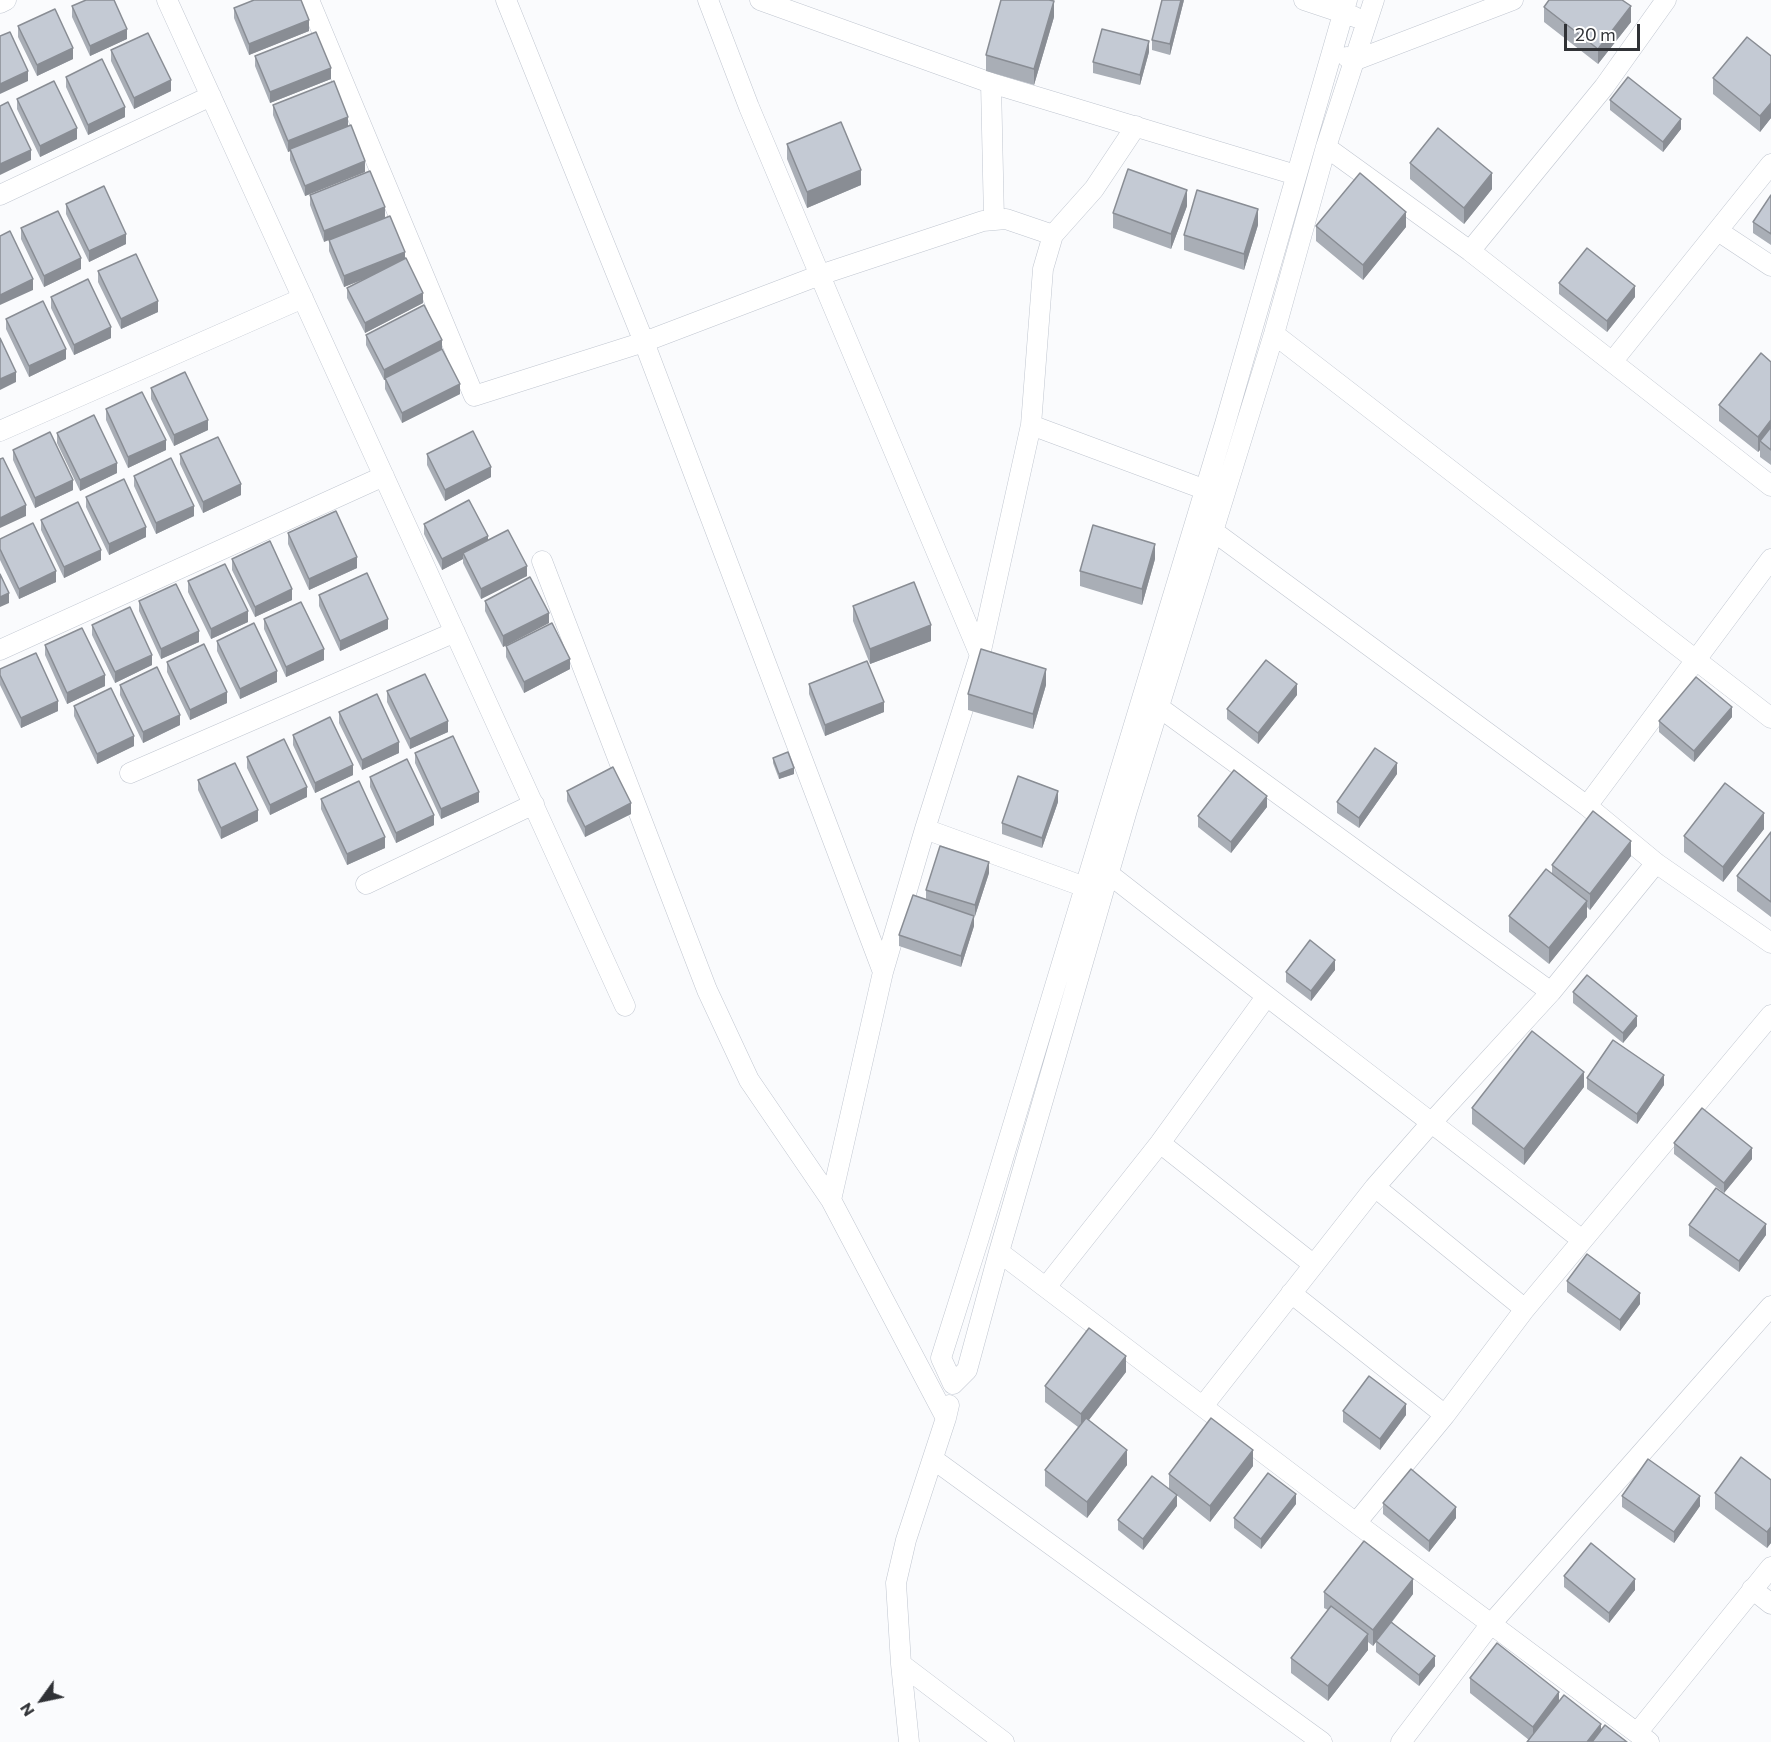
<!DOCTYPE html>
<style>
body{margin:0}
#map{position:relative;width:1771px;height:1742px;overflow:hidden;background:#fafbfd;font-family:Commissioner,sans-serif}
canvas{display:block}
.north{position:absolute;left:12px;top:1670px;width:60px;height:60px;-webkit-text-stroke:4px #fff;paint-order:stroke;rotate:237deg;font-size:16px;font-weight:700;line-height:24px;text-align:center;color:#303236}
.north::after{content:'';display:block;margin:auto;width:21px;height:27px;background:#303236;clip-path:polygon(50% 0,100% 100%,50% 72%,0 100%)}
.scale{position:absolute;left:1564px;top:24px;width:76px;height:27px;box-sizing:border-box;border:3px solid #303236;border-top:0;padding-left:8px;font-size:18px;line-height:21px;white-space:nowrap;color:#303236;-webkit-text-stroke:4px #fff;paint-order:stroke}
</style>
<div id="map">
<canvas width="1771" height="1742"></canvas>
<div class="north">N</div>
<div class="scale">20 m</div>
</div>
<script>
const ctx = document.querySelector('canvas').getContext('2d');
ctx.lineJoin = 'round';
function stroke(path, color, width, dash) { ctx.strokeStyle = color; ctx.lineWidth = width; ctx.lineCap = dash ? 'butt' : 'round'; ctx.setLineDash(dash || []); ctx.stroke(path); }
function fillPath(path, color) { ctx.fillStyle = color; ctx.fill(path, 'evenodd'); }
const minor = new Path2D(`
 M167 0 625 1006
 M309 0 474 396 644 342 820 275 983 221 1006 219 1053 235
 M506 0 644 342 883 972
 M708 0 749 107 980 655
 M760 0 991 83 1296 175
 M1304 0 1355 17
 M1347 0 1225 424 978 1241 941 1358 953 1384 967 1370 999 1252 1127 810 1274 334 1326 147 1374 0
 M0 3 6 0
 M1347 57 1356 60 1513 0
 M991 83 994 220
 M1326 147 1470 251 1771 486
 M0 195 211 96
 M1718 231 1771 266
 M1470 251 1604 87 1666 0
 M1274 334 1771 718
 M1612 362 1771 164
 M1031 425 1206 490
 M0 431 303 298
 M1213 531 1587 806
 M1771 559 1587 806 1656 863 1771 943
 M542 561 707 990 749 1080 831 1200 946 1418
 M0 650 384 476
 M1160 708 1551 992 1656 863
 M130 773 455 632
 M925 829 1085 887
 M1109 874C1266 997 1425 1116 1582 1240
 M366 884 534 804
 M1160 1143 1314 1265
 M1375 1187 1525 1309
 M831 1200 883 972 925 829 980 655 1031 425 1043 269 1053 235 1094 189 1136 126
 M999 1252 1356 1523 1649 1742
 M1046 1287 1160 1143 1266 997
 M1291 1293 1445 1415
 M1203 1406 1375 1187 1432 1122 1551 992
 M933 1459 1322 1742
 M1356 1523 1445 1415 1525 1309 1771 1015
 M1752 1589 1771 1604
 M901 1664 1004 1742
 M1637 1733 1771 1567
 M909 1742 901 1664 896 1583 906 1540 946 1418 949 1405
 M1401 1742 1490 1625 1771 1306`);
stroke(minor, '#c0c6d0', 21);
stroke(minor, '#fff', 20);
fillPath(new Path2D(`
 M1184 0 1170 55 1152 50V40Z
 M72 6 127 39 90 56 72 17Z
 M1544 7 1631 22 1598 64 1544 22Z
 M234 8 309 31 249 55 234 18Z
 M1054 17 1034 85 986 71V55Z
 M18 26 73 59 37 76 18 37Z
 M111 50 171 91 134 109 111 61Z
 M1149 52 1140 85 1093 73V62Z
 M255 56 331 79 270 103 255 66Z
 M1771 56V118L1760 132 1713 94V78Z
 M66 77 125 117 88 135 66 87Z
 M17 99 77 139 40 157 17 109Z
 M1610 100 1681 129 1663 152 1610 110Z
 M273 105 348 126 365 172 305 196 290 160V151L288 152 273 115Z
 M787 144 861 185 807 208 787 159Z
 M1410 163 1492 189 1464 224 1410 179Z
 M370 171 324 242 310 205V195Z
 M1771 195V245L1753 233V222Z
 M66 204 126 244 89 262 66 214Z
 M1187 206 1171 249 1113 228V213Z
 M1258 225 1244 270 1184 250V235Z
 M1316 226 1406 227 1363 280 1316 241Z
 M21 228 81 269 44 287 21 239Z
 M329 240 405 258 423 303 365 333 347 298V288L366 278 344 287 329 251Z
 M98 271 158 312 121 329 98 282Z
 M1559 283 1635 297 1607 332 1559 294Z
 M51 297 111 338 74 355 51 308Z
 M6 319 66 359 29 377 6 329Z
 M366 335 442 349 460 394 402 423 385 389V380H384L366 345Z
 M1771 362V465L1760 457V450L1758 452 1719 421V405Z
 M151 388 208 430 174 446 151 399Z
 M106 409 166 450 128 468 106 420Z
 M57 433 117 473 80 491 57 443Z
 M13 450 73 490 35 508 13 460Z
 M180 454 241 495 203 513 180 464Z
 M427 454 491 477 445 501 427 465Z
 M134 476 194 516 156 534 134 486Z
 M86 497 146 537 109 555 86 507Z
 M41 520 101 560 64 578 41 530Z
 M424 524 488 540 527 576 481 599 463 563V559L442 570 424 534Z
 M288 533 357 568 309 590 288 544Z
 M0 539 56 582 19 599 0 560Z
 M232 559 292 600 255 617 232 570Z
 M1155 559 1142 605 1080 586V571Z
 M188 581 248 622 211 639 188 592Z
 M319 595 388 629 340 651 319 606Z
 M139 601 199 642 161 659 139 611Z
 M485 601 549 623 503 647 485 611Z
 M853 606 931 641 870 664 853 621Z
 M264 619 324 660 286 677 264 629Z
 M92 625 152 665 115 683 92 635Z
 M217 641 277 682 240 699 217 651Z
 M45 645 105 686 67 704 45 655Z
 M506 646 570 669 524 693 506 657Z
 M167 662 227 703 190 720 167 672Z
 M0 669 58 711 21 728 0 685Z
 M809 684 884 712 825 736 809 694Z
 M120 685 180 725 143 743 120 695Z
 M1046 685 1033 729 968 710V694Z
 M387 691 448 732 410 749 387 702Z
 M1297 695 1258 744 1227 719V709Z
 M74 706 134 746 97 764 74 716Z
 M339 712 399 753 362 770 339 723Z
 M1732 717 1694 762 1659 732V721Z
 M293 735 353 775 315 793 293 745Z
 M415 753 479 802 441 819 415 763Z
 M247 757 307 797 270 815 247 768Z
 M773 758 794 774 779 779 773 763Z
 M1397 774 1359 828 1337 813V802Z
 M370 777 434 825 396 843 370 787Z
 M198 780 258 821 221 839 198 790Z
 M567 791 631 814 585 837 567 801Z
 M321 799 385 848 347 865 321 809Z
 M1058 802 1042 848 1002 834V823Z
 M1267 807 1231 853 1198 827V816Z
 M1764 829 1723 882 1684 852V836Z
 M1771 832V917L1737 891V876Z
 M1631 856 1590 910 1587 907V917L1549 964 1509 932V916L1552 874V865Z
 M989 873 975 916 964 913 974 926 961 967 899 946V935L926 899V890Z
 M1335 970 1311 1001 1286 982V972Z
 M1573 992 1637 1026 1623 1043 1573 1003Z
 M1587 1078 1664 1085 1637 1124 1587 1089Z
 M1584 1087 1524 1165 1472 1124V1108Z
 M1674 1143 1752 1159 1724 1193 1674 1154Z
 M1689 1225 1766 1235 1739 1272 1689 1236Z
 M1567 1281 1640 1304 1620 1331 1567 1292Z
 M1126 1372 1089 1420 1127 1465 1087 1518 1045 1486V1470L1078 1427 1045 1402V1386Z
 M1343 1411 1406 1415 1380 1450 1343 1422Z
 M1253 1466 1210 1522 1169 1489V1474Z
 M1771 1480V1543L1767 1548 1715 1509V1493Z
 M1622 1496 1700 1506 1674 1543 1622 1507Z
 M1383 1503 1456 1518 1429 1552 1383 1514Z
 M1296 1504 1261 1549 1234 1528V1518Z
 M1177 1506 1143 1550 1118 1530V1520Z
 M1564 1576 1635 1590 1609 1623 1564 1587Z
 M1324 1592 1413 1594 1392 1622 1435 1666 1419 1686 1376 1652V1642L1373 1646 1368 1642V1650L1328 1701 1291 1673V1658L1328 1610 1324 1608Z
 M1470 1678 1559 1701 1601 1730 1627 1742 1529 1740 1470 1693Z`), '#a9aeb6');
fillPath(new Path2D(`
 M1181 0H1184L1170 55V44Z
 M1054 1V17L1034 85V69Z
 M1631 6V22L1598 64V49Z
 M309 20V31L249 55V44Z
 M127 29V39L90 56V46Z
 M1149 41V52L1140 85V75Z
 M73 48V59L37 76V65Z
 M331 68V79L270 103V92Z
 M28 71V81L0 94V84Z
 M171 80V91L134 109V98Z
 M1771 103V118L1760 132V116Z
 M125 107V117L88 135V125Z
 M348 117V127L288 152V141Z
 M1681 119V129L1663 152V142Z
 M77 128V139L40 157V146Z
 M31 150V160L0 175V164Z
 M365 161V172L305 196V186Z
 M861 170V185L807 208V192Z
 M1492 173V189L1464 224V208Z
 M1187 190V206L1171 249V234Z
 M385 207V218L324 242V231Z
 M1258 209V225L1244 270V254Z
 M1406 212V227L1363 280V265Z
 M126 234V244L89 262V251Z
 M405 252V263L344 287V276Z
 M81 258V269L44 287V276Z
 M33 279V290L0 305V295Z
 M1635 286V297L1607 332V321Z
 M423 293V303L365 333V323Z
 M158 301V312L121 329V319Z
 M111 327V338L74 355V345Z
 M442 340V351L384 380V370Z
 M66 349V359L29 377V366Z
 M16 372V382L0 390V379Z
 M460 384V394L402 423V413Z
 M208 420V430L174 446V435Z
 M1771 420V436L1760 441V450L1758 452V437Z
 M166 440V450L128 468V457Z
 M117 463V473L80 491V480Z
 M491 467V477L445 501V490Z
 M73 480V490L35 508V498Z
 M241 484V495L203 513V502Z
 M26 505V516L0 528V518Z
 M194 506V516L156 534V523Z
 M146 527V537L109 555V544Z
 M488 536V546L463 553V559L442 570V559Z
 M1155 544V559L1142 605V589Z
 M101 550V560L64 578V567Z
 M357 557V568L309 590V579Z
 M527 566V576L481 599V589Z
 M56 571V582L19 599V589Z
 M292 589V600L255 617V607Z
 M9 593V603L0 607V597Z
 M248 611V622L211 639V629Z
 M549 613V623L503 647V636Z
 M388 619V629L340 651V641Z
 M931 625V641L870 664V649Z
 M199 631V642L161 659V649Z
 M324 649V660L286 677V667Z
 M152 655V665L115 683V672Z
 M570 659V669L524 693V682Z
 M1046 669V685L1033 729V714Z
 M277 671V682L240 699V689Z
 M105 675V686L67 704V693Z
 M1297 684V695L1258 744V733Z
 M227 692V703L190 720V710Z
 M58 701V711L21 728V718Z
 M884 702V712L825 736V725Z
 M1732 707V717L1694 762V751Z
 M180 715V725L143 743V732Z
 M448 721V732L410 749V739Z
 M134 736V746L97 764V754Z
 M399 742V753L362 770V760Z
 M1397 763V774L1359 828V818Z
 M353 765V775L315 793V783Z
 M794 768V774L779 779V774Z
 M307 787V797L270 815V805Z
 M1058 791V802L1042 848V838Z
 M479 792V802L441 819V809Z
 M1267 796V807L1231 853V842Z
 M631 803V814L585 837V827Z
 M258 810V821L221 839V828Z
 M1764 813V829L1723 882V867Z
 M434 815V825L396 843V833Z
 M385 837V848L347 865V854Z
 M1631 841V856L1590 910V894Z
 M989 862V873L975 916V905Z
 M1587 901V917L1549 964V948Z
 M974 916V926L961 967V956Z
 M1335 960V970L1311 1001V991Z
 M1637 1016V1026L1623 1043V1033Z
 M1584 1072V1087L1524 1165V1149Z
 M1664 1075V1085L1637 1124V1114Z
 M1752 1148V1159L1724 1193V1183Z
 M1766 1224V1235L1739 1272V1261Z
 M1640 1293V1304L1620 1331V1320Z
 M1126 1356V1372L1081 1430V1414Z
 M1406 1404V1415L1380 1450V1439Z
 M1127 1450V1465L1087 1518V1502Z
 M1253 1450V1466L1210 1522V1506Z
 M1296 1494V1504L1261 1549V1539Z
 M1177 1495V1506L1143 1550V1539Z
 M1700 1496V1506L1674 1543V1532Z
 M1456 1507V1518L1429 1552V1541Z
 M1771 1527V1543L1767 1548V1532Z
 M1413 1579V1594L1373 1646V1630Z
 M1635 1579V1590L1609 1623V1613Z
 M1368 1634V1650L1328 1701V1686Z
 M1435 1656V1666L1419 1686V1675Z
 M1559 1692V1707L1533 1742V1727Z
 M1601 1724V1739L1599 1742H1587Z`), '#898d94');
const building = new Path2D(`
 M86 0H114L127 29 90 46 72 6Z
 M254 0H301L309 20 249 44 234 8Z
 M1001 0H1049L1054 1 1034 69 986 55Z
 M1162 0H1181L1170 44 1152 40Z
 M1549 0H1622L1631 6 1598 49 1544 7Z
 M55 9 73 48 37 65 18 26Z
 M1102 29 1149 41 1140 75 1093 62Z
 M10 32 28 71 0 84V36Z
 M316 32 331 68 270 92 255 56Z
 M148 33 171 80 134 98 111 50Z
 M1747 37 1771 56V103L1760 116 1713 78Z
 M102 59 125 107 88 125 66 77Z
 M1628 77 1681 119 1663 142 1610 100Z
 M54 81 77 128 40 146 17 99Z
 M334 81 348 117 288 141 273 105Z
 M8 102 31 150 0 164V106Z
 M841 122 861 170 807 192 787 144Z
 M351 125 365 161 305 186 290 149Z
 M1438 128 1492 173 1464 208 1410 163Z
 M1128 169 1187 190 1171 234 1113 213Z
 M370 171 385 207 324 231 310 195Z
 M1360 173 1406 212 1363 265 1316 226Z
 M104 186 126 234 89 251 66 204Z
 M1197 190 1258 209 1244 254 1184 235Z
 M1771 195V234L1753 222Z
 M58 211 81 258 44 276 21 228Z
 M390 216 405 252 344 276 329 240Z
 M10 231 33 279 0 295V236Z
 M1587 248 1635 286 1607 321 1559 283Z
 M136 254 158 301 121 319 98 271Z
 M406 258 423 293 365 323 347 288Z
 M88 279 111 327 74 345 51 297Z
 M43 301 66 349 29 366 6 319Z
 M424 305 442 340 384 370 366 335Z
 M0 338 16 372 0 379Z
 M442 349 460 384 402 413 385 378Z
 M1761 353 1771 362V420L1758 437 1719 405Z
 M185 372 208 420 174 435 151 388Z
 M142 392 166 440 128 457 106 409Z
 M94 415 117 463 80 480 57 433Z
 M1771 427V450L1760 441Z
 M473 431 491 467 445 490 427 454Z
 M50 432 73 480 35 498 13 450Z
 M218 437 241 484 203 502 180 454Z
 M3 458 26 505 0 518V459Z
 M171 458 194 506 156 523 134 476Z
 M124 479 146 527 109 544 86 497Z
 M469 500 488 536 442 559 424 524Z
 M78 502 101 550 64 567 41 520Z
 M336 511 357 557 309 579 288 533Z
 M33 523 56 571 19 589 0 549V539Z
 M1093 525 1155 544 1142 589 1080 571Z
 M508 530 527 566 481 589 463 553Z
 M270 541 292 589 255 607 232 559Z
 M225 564 248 611 211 629 188 581Z
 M367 573 388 619 340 641 319 595Z
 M0 574 9 593 0 597Z
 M530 577 549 613 503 636 485 601Z
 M914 582 931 625 870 649 853 606Z
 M176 584 199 631 161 649 139 601Z
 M301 602 324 649 286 667 264 619Z
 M130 607 152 655 115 672 92 625Z
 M254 623 277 671 240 689 217 641Z
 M552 623 570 659 524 682 506 646Z
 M82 628 105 675 67 693 45 645Z
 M204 644 227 692 190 710 167 662Z
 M981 649 1046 669 1033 714 968 694Z
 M36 653 58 701 21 718 0 675V669Z
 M1266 660 1297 684 1258 733 1227 709Z
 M867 661 884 702 825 725 809 684Z
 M157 667 180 715 143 732 120 685Z
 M425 674 448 721 410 739 387 691Z
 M1696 677 1732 707 1694 751 1659 721Z
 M111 688 134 736 97 754 74 706Z
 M377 694 399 742 362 760 339 712Z
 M330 717 353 765 315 783 293 735Z
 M453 736 479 792 441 809 415 753Z
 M284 739 307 787 270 805 247 757Z
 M1375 748 1397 763 1359 818 1337 802Z
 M788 752 794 768 779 774 773 758Z
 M407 759 434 815 396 833 370 777Z
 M235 763 258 810 221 828 198 780Z
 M613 767 631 803 585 827 567 791Z
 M1234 770 1267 796 1231 842 1198 816Z
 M1018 776 1058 791 1042 838 1002 823Z
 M359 781 385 837 347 854 321 799Z
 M1725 783 1764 813 1723 867 1684 836Z
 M1593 811 1631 841 1590 894 1552 865Z
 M1771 832V902L1737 876Z
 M940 846 989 862 975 905 926 890Z
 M1546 869 1587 901 1549 948 1509 916Z
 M913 895 974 916 961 956 899 935Z
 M1310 940 1335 960 1311 991 1286 972Z
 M1587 975 1637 1016 1623 1033 1573 992Z
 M1532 1031 1584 1072 1524 1149 1472 1108Z
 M1613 1040 1664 1075 1637 1114 1587 1078Z
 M1702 1108 1752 1148 1724 1183 1674 1143Z
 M1716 1188 1766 1224 1739 1261 1689 1225Z
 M1587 1254 1640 1293 1620 1320 1567 1281Z
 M1089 1328 1126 1356 1081 1414 1045 1386Z
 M1369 1376 1406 1404 1380 1439 1343 1411Z
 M1086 1418 1127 1450 1087 1502 1045 1470Z
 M1211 1418 1253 1450 1210 1506 1169 1474Z
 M1741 1457 1771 1480V1527L1767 1532 1715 1493Z
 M1648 1459 1700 1496 1674 1532 1622 1496Z
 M1411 1469 1456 1507 1429 1541 1383 1503Z
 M1268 1473 1296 1494 1261 1539 1234 1518Z
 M1152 1476 1177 1495 1143 1539 1118 1520Z
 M1364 1541 1413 1579 1373 1630 1324 1592Z
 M1591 1543 1635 1579 1609 1613 1564 1576Z
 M1331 1606 1368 1634 1328 1686 1291 1658Z
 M1391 1622 1435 1656 1419 1675 1376 1641Z
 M1497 1643 1559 1692 1533 1727 1470 1678Z
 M1564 1695 1601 1724 1587 1742H1527Z
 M1605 1725 1627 1742H1592Z`);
fillPath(building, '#c4cad4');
stroke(building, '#898d94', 1.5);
</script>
